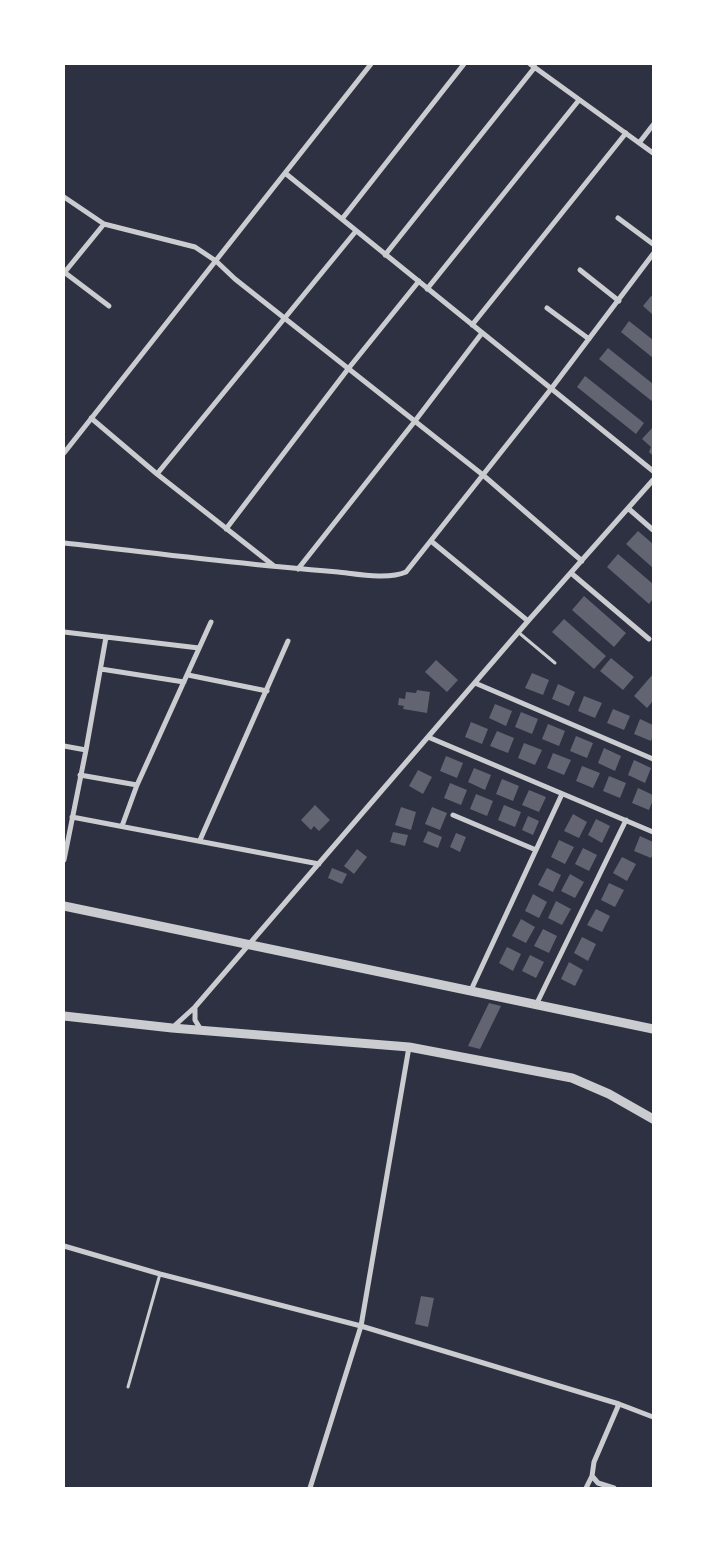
<!DOCTYPE html>
<style>
body{margin:0}
#map{position:relative;width:717px;height:1552px;overflow:hidden;background:#2d3142;font-family:"Noto Sans",sans-serif}
canvas{display:block}
.frame{position:absolute;inset:0;border:65px solid #fff;pointer-events:none}
</style>
<div id="map">
<canvas width="717" height="1552"></canvas>
<div class="frame"></div>
</div>
<script>
const ctx = document.querySelector('canvas').getContext('2d');
ctx.lineJoin = 'round';
function fillPath(path, color) { ctx.fillStyle = color; ctx.fill(path, 'evenodd'); }
function stroke(path, color, width, dash) { ctx.strokeStyle = color; ctx.lineWidth = width; ctx.lineCap = dash ? 'butt' : 'round'; ctx.setLineDash(dash || []); ctx.stroke(path); }
fillPath(new Path2D(`
 M651 296 653 297V315L643 306Z
 M629 321 653 340V358L621 332Z
 M608 348 653 384V402L599 359Z
 M585 376 644 423 636 434 577 387Z
 M653 427V456L649 452 651 447 642 439Z
 M638 531 653 544V568L626 544Z
 M618 554 653 584V599L649 604 607 567Z
 M584 596 626 633 614 647 572 610Z
 M564 619 606 656 594 669 552 632Z
 M611 658 634 677 623 690 600 671Z
 M436 660 458 680 447 692 425 672Z
 M532 673 549 680 543 695 525 688Z
 M653 674V701L647 708 634 696Z
 M558 684 575 692 569 706 552 699Z
 M417 690 430 692 427 713 403 709 404 706 398 705 399 698 405 699 406 692 416 693Z
 M584 696 602 703 595 718 578 711Z
 M495 704 512 711 506 726 489 718Z
 M613 709 630 716 624 730 607 723Z
 M521 712 538 719 532 734 515 727Z
 M640 719 653 725V735L651 741 634 734Z
 M471 722 488 729 482 744 465 737Z
 M548 724 565 731 559 746 542 739Z
 M497 731 514 738 508 753 490 746Z
 M576 736 593 743 587 758 570 751Z
 M524 743 542 750 535 765 518 758Z
 M604 748 621 756 615 771 598 763Z
 M553 753 571 760 564 775 547 768Z
 M446 756 463 763 457 778 440 771Z
 M634 760 651 768 645 783 628 775Z
 M582 766 600 773 593 788 576 781Z
 M474 768 491 775 485 790 468 782Z
 M418 770 432 777 423 794 409 786Z
 M609 776 626 783 620 798 603 791Z
 M502 779 519 786 513 801 496 794Z
 M450 783 467 790 461 805 444 798Z
 M638 788 653 795V800L649 810 632 803Z
 M529 790 546 797 539 812 522 805Z
 M476 794 493 801 487 816 470 809Z
 M315 805 330 820 319 831 314 826 311 830 301 820Z
 M504 805 521 812 515 827 498 820Z
 M401 807 416 812 411 830 395 825Z
 M432 807 447 813 440 830 425 824Z
 M573 814 587 822 579 838 564 831Z
 M528 816 539 821 533 835 522 830Z
 M596 819 610 826 602 843 588 835Z
 M428 831 442 837 438 848 423 842Z
 M393 832 408 835 405 846 390 842Z
 M456 833 466 837 460 852 450 847Z
 M640 836 653 842V854L651 858 634 851Z
 M559 840 574 847 565 864 551 857Z
 M583 848 597 855 589 871 575 864Z
 M357 849 367 857 354 874 344 866Z
 M622 857 636 864 627 881 613 873Z
 M332 868 347 874 342 884 328 878Z
 M547 868 561 875 553 892 538 885Z
 M570 874 584 882 575 898 561 891Z
 M609 883 624 890 615 907 601 900Z
 M533 894 547 902 539 918 525 911Z
 M556 901 571 909 562 925 548 918Z
 M596 909 610 916 602 932 587 925Z
 M521 919 535 927 526 943 512 936Z
 M543 929 557 936 549 953 534 946Z
 M582 937 596 944 588 961 574 953Z
 M507 947 521 954 513 971 499 963Z
 M530 955 544 962 536 978 522 971Z
 M569 962 583 970 575 986 561 979Z
 M489 1003 501 1006 480 1049 468 1046Z
 M421 1296 434 1298 428 1327 415 1324Z`), '#626471');
stroke(new Path2D(`
 M518 632 555 663
 M128 1387 160 1274`), '#caccd0', 3);
stroke(new Path2D(`
 M530 64 653 153
 M639 143 653 125
 M285 173 653 471
 M64 197 104 224 195 247 216 261 235 279 483 475 582 561
 M618 218 653 244
 M342 219 464 64
 M385 255 535 67
 M580 270 619 301
 M64 272 109 306
 M64 273 104 224
 M427 289 579 100
 M547 308 589 339
 M472 325 626 133
 M91 418 157 474 274 566
 M64 453 371 64
 M157 474 356 231
 M629 509 653 530
 M226 529 348 369 419 281
 M431 541 528 621
 M64 543C155 553 246 565 338 572 357 574 388 580 406 572L551 389 653 254
 M298 569 415 421 482 333
 M571 573 649 639
 M64 632 199 648
 M101 669 184 682
 M188 675 267 691
 M475 683 653 759
 M428 737 653 832
 M64 746 86 750
 M80 775 137 785
 M453 815 536 850
 M72 817 319 864
 M122 826 137 785 211 622
 M200 840 288 641
 M64 860 86 750 106 637
 M471 990 562 794
 M536 1005 626 820
 M195 1007V1020L201 1030
 M172 1028 195 1007 528 621 653 480
 M64 1246 160 1274 361 1326 619 1404 653 1417
 M592 1476 598 1483 614 1488
 M310 1488 361 1326 409 1047
 M586 1488 592 1476 594 1462 619 1404`), '#caccd0', 5);
stroke(new Path2D(`
 M64 906 653 1029
 M64 1016 172 1028 409 1047 572 1078 609 1094 653 1119`), '#caccd0', 9);
</script>
